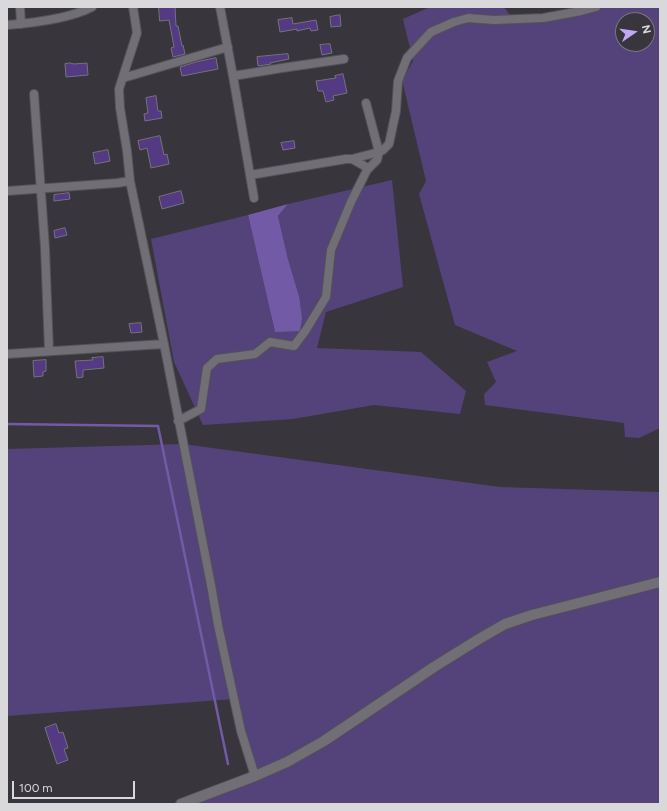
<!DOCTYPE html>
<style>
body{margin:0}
#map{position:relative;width:667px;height:811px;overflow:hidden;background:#38363c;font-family:Figtree,sans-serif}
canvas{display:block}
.frame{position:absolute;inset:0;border:8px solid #d9d9dc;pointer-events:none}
.north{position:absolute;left:615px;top:12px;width:40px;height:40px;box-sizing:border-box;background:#38363c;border:1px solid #78777c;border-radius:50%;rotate:77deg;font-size:11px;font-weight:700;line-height:16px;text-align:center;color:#d9d9dc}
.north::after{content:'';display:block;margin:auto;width:14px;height:18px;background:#bfa9f4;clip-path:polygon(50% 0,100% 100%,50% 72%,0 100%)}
.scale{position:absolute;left:12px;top:781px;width:123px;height:18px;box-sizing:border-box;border:2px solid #d9d9dc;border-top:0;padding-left:5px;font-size:12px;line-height:14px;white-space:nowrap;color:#d9d9dc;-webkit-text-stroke:3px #38363c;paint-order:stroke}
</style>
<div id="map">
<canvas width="667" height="811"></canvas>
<div class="frame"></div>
<div class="north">N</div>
<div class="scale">100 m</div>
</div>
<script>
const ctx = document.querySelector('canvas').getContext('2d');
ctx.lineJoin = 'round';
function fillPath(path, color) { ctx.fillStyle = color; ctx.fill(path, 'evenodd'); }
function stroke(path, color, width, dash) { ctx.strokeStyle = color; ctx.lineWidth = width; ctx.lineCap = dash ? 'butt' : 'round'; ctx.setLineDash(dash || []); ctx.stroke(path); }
fillPath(new Path2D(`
 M430 7H504L513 19 581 7H660V428L639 438 625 437 624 423 485 405 484 394 496 382 487 362 517 351 455 325 419 194 426 181 402 80 413 61 403 19ZM623 20H647V44H623Z
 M392 180 403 287 326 312 317 348 421 352 466 391 460 414 374 405 293 419 203 425 174 362 151 239 248 215 275 332 299 296 288 259 278 216 288 204Z
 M183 444 500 487 660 492V804H181L255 776 234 699 7 716V449Z`), '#54427a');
fillPath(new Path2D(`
 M288 204 278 216 288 259 299 296 302 318 300 331 275 332 248 215Z`), '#725aa6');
stroke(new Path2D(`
 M7 424 158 426 228 764`), '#725aa6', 2.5);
const building = new Path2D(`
 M159 7H175L176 26H178L182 46 183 45 185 54 173 57 171 48 174 47 169 20 160 21Z
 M340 15 341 26 331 27 330 17Z
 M292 18 293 24 316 20 318 30 311 31 310 28 297 31V29L280 32 278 20Z
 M330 44 332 53 322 55 320 45Z
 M288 54 289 59 270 63 271 64 258 66 257 57Z
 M216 58 218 69 182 76 180 67 196 62Z
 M70 63 74 64 87 63 88 75 66 77 65 64Z
 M343 74 347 93 333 96 334 100 326 102 323 91H318L316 81 336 78 335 76Z
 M156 96 158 111H161L162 118 145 121 144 114 148 113 146 98Z
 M160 136 164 155 167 154 169 164 151 168 147 148 140 150 138 141Z
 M294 141 295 148 283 150 281 143Z
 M108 150 110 161 95 164 93 153Z
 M181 191 184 203 162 209 159 197Z
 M69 193 70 199 54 201V195Z
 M65 228 67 235 55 238 54 231Z
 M141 323 142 332 131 333 129 324Z
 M103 357 104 368 83 370V377L77 378 75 361 93 360 92 358Z
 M46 360V371L43 372V376L34 377 33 361Z
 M56 724 59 733 63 732 68 748 64 749 68 760 57 764 45 728Z`);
fillPath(building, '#543a83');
stroke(building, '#747379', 1);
const street = new Path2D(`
 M20 7 21 24
 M133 7 137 33 119 89 120 108 127 151 130 181 164 344 211 585 218 625 241 731 255 776
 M220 7 233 76 254 198
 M7 25C33 23 69 19 92 7
 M233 76 282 68 344 59
 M123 78 228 47
 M34 94 45 248 49 351
 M352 159 379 152 366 103
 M250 175 346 159H352L368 168
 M7 191 117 183 130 181
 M7 354 164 344
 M178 421 201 409 207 368 217 359 255 354 270 342 294 346 306 330 326 297 331 250 351 202 367 170 377 160 379 152 383 150 389 144 396 111 398 81 407 58 431 32 454 22 468 18 494 20 543 18 581 11 596 7`);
const secondary = new Path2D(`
 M181 804 255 776 287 762 324 741 434 667 479 639 505 624 532 615 660 582`);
stroke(street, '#535257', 10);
stroke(secondary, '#535257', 12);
stroke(street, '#716f75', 8);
stroke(secondary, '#716f75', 10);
</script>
